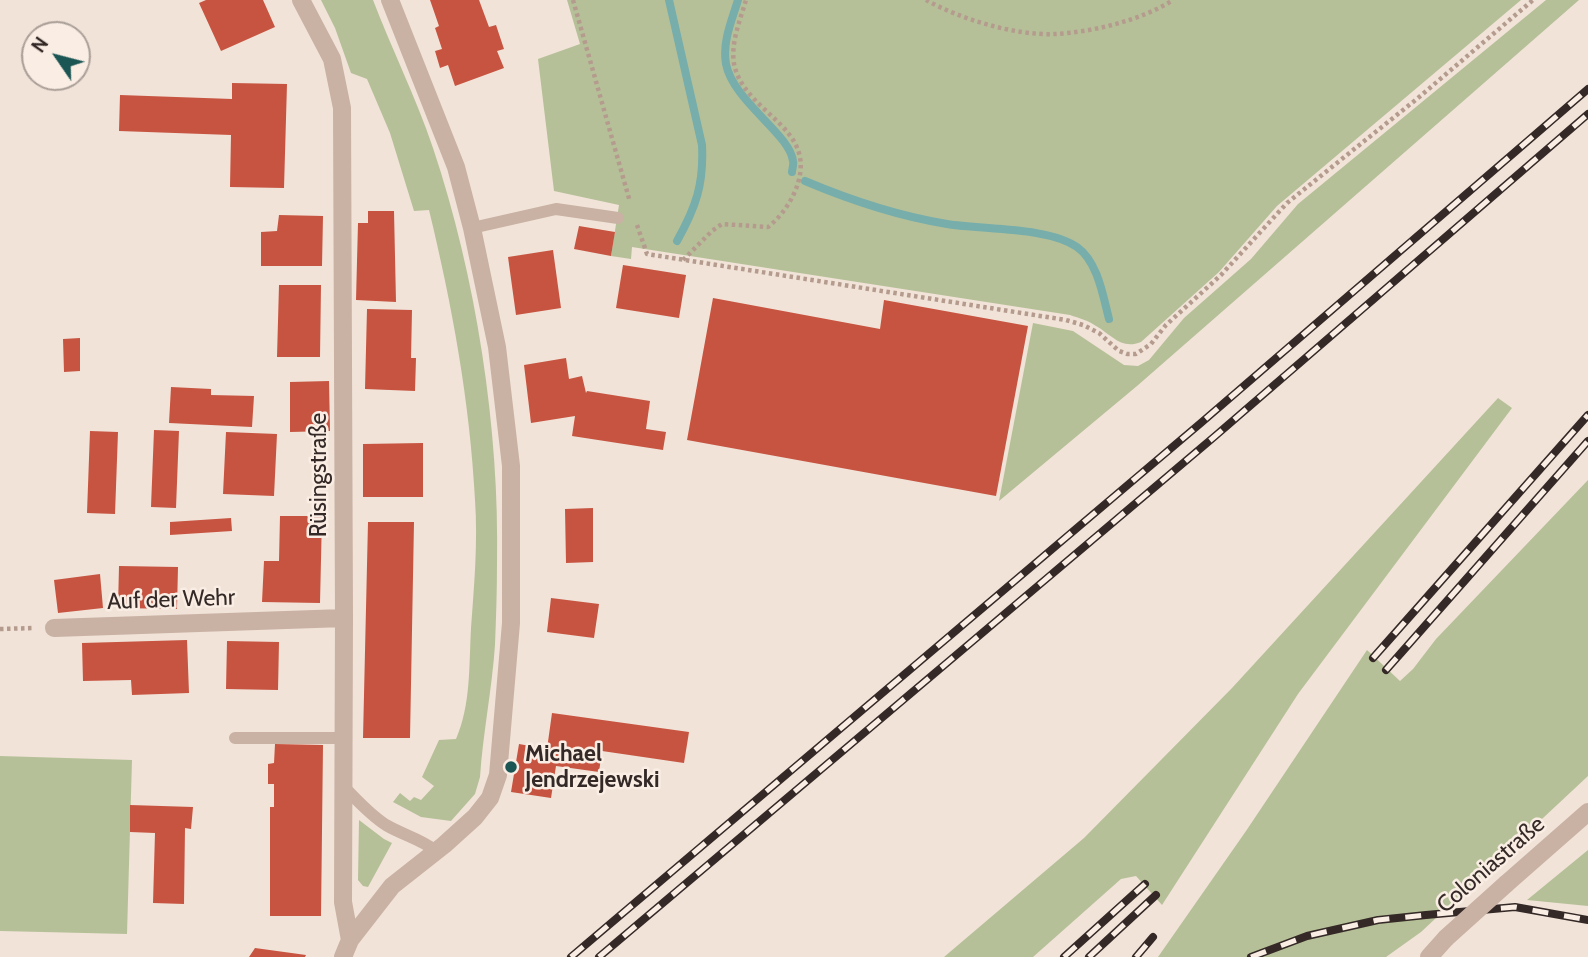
<!DOCTYPE html>
<meta charset="utf-8">
<style>
body{margin:0}
#map{position:relative;width:1588px;height:957px;overflow:hidden;background:#f1e3d8;font-family:Cabin,sans-serif}
canvas{display:block}
.north{position:absolute;left:21px;top:21px;width:70px;height:70px;box-sizing:border-box;background:#f9ede4;border:2px solid #aa9f98;border-radius:50%;rotate:305deg;font-size:19px;font-weight:700;line-height:28px;text-align:center;color:#342926}
.north::after{content:'';display:block;margin:auto;width:24px;height:32px;background:#1b5554;clip-path:polygon(50% 0,100% 100%,50% 72%,0 100%)}
</style>
<div id="map">
<canvas width="1588" height="957"></canvas>
<div class="north">N</div>
</div>
<script>
const ctx = document.querySelector('canvas').getContext('2d');
ctx.lineJoin = 'round';
function fillPath(path, color) { ctx.fillStyle = color; ctx.fill(path, 'evenodd'); }
function stroke(path, color, width, dash) { ctx.strokeStyle = color; ctx.lineWidth = width; ctx.lineCap = dash ? 'butt' : 'round'; ctx.setLineDash(dash || []); ctx.stroke(path); }
function label(font, color, halo, rows, align = 'center') {
  ctx.font = font + ' Cabin,sans-serif'; ctx.lineWidth = 5; ctx.setLineDash([]); ctx.textBaseline = 'middle'; ctx.strokeStyle = halo; ctx.fillStyle = color; for (const [text, x, y, turn = 0] of rows) {
    ctx.save(); ctx.translate(x, y); ctx.rotate((+turn || 0) * Math.PI / 180); ctx.textAlign = isNaN(turn) ? turn : align; if (halo) ctx.strokeText(text, 0, 0); ctx.fillText(text, 0, 0); ctx.restore();
  }
}
fillPath(new Path2D(`
 M321 0H373C392 50 416 97 433 148 476 276 500 430 497 565 497 592 496 619 495 645 492 689 483 733 480 777L475 794 451 821 421 817 393 802 400 793 410 801 414 797 421 800 434 786 422 777 439 740 456 739C471 705 469 665 471 628 474 586 478 543 475 500 470 402 452 305 429 210L414 211 390 133 367 79 351 73 335 28Z
 M567 0H1521L1277 206 1219 272 1141 342C1121 350 1112 335 1096 326 1089 321 1079 318 1070 315L632 247 631 259 611 256 619 205 554 191 538 59 580 44Z
 M1546 0H1579L1137 386 999 501 1033 323 1073 331 1124 365 1138 366 1149 360 1184 318 1251 259 1298 204Z
 M1498 398 1512 408 1298 694 1162 905 1136 876 1121 879 1033 957H944L1084 838 1232 688Z
 M1588 480V776L1421 932 1386 957H1158L1246 831 1367 650 1400 681 1413 669 1436 639Z
 M0 756 132 760 127 934 0 931Z
 M359 820 384 839 392 843 368 887 363 886 358 880Z
 M1588 850V906L1527 900Z`), '#b6c098');
stroke(new Path2D(`
 M669 0 702 145C704 184 696 207 677 241
 M738 0C732 20 722 42 726 64 733 101 790 134 793 161 794 165 792 169 792 172
 M805 181C850 200 898 216 947 224 984 230 1048 227 1077 247 1098 262 1103 296 1109 319`), '#77aeab', 8);
fillPath(new Path2D(`
 M206 0H263L275 27 221 51 199 3Z
 M430 0H479L489 27 496 25 504 49 497 51 504 68 455 86 448 65 440 68 435 51 442 49 435 28 439 26Z
 M232 83 287 84 284 188 230 187 231 135 119 131 120 95 232 99Z
 M368 211H394L396 302 356 300 358 223H368Z
 M279 215 323 216 322 266H261V232L277 231Z
 M579 226 615 232 611 256 574 249Z
 M553 250 561 308 516 315 508 257Z
 M623 265 686 275 679 318 616 308Z
 M279 285H321L320 357H277Z
 M713 298 880 329 884 300 1028 326 996 496 687 440Z
 M367 309 412 310 411 358H416L415 391 365 389Z
 M80 338V371L64 372 63 339Z
 M566 358 569 379 582 376 586 393 587 391 650 401 646 429 666 432 663 450 572 436 575 416 531 423 524 365Z
 M329 381 330 431 290 432V382Z
 M171 387 211 389V395L254 396 252 427 169 423Z
 M154 430 179 431 176 508 151 507Z
 M90 431 118 432 115 514 87 513Z
 M226 432 277 434 274 496 223 494Z
 M423 443V497H363V444Z
 M593 508V562L566 563 565 509Z
 M280 516H322L320 603 262 602 264 561H279Z
 M231 518 232 531 170 535V522Z
 M368 522H414L410 738H363Z
 M119 566 178 567 177 609 118 608Z
 M100 574 103 608 58 613 54 580Z
 M551 598 599 604 594 638 547 632Z
 M187 640 189 693 132 695 131 680 83 681 82 643Z
 M227 641 279 642 278 690 226 689Z
 M552 713 689 732 684 763 602 751 599 772 556 766 551 798 511 792 519 744 547 749Z
 M275 744 323 745 321 916H270V807H274V784H268V764L274 763Z
 M130 805 193 807 191 829 185 828 184 904 153 903 155 833 130 832Z
 M255 948 306 955 305 957H249Z`), '#c75440');
stroke(new Path2D(`
 M573 0 630 202
 M926 0C960 19 1016 36 1055 34 1093 32 1142 20 1173 0
 M637 225 647 254 1066 320 1083 325 1099 333 1119 351 1127 354H1136L1151 344 1166 325 1221 275 1287 203 1418 98 1533 0
 M683 260 712 231 722 224 768 227C781 217 793 200 798 183 815 127 748 114 735 68 729 46 740 21 746 0
 M0 629 34 628`), '#b49b8e', 4.5, [3.5, 3.5]);
stroke(new Path2D(`
 M472 228 556 209 618 218
 M235 738H344
 M344 787C357 800 370 815 386 825 403 835 421 839 436 851`), '#c9b1a4', 12);
stroke(new Path2D(`
 M301 0 332 59 342 108 344 618 343 902 350 940 343 957
 M54 628 344 618
 M1506 884 1588 812
 M350 940 392 886 444 845 475 817 490 798 498 775 511 623V466L497 347 472 228 456 167 390 0
 M1429 957 1446 938`), '#c9b1a4', 18);
const rail = new Path2D(`
 M1373 658 1588 415
 M1386 670 1588 441
 M571 957 1202 422 1588 89
 M599 957 1214 437 1588 114
 M1064 957 1145 884
 M1089 957 1156 895
 M1136 957 1153 937
 M1251 957 1307 936 1378 920 1426 915 1515 907 1588 920`);
stroke(rail, '#342926', 8);
stroke(rail, '#f9ede4', 5, [16]);
stroke(new Path2D(`
 M1446 938 1506 884`), '#c9b1a4', 18);
for (const [x, y, r, color] of [
 [511,767,7,"#1b5554"]
]) { const dot = new Path2D(); dot.arc(x, y, r, 0, 2 * Math.PI); ctx.fillStyle = color; ctx.fill(dot); stroke(dot, '#f9ede4', 2.5); }
label('23px', '#342926', '#f9ede4', [
 ["Rüsingstraße",319,475,-90],
 ["Auf der Wehr",171,600,-2],
 ["Coloniastraße",1491,865,-41]
]);
label('bold 23px', '#342926', '#f9ede4', [
 ["Michael",525,754],
 ["Jendrzejewski",525,780]
], 'left');
</script>
